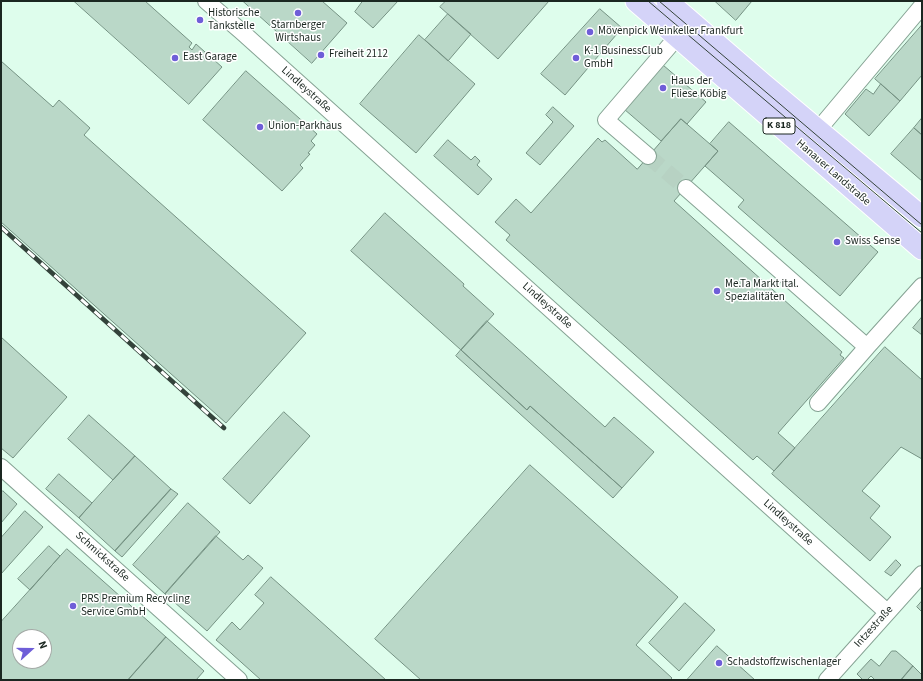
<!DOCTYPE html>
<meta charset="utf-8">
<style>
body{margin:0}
#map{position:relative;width:923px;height:681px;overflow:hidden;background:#defdec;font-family:"Source Sans 3",sans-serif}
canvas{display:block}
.frame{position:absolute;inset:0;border:2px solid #1b2721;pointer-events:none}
.north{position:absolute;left:12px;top:629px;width:40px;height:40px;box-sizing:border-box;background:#fff;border:1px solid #a4a9a6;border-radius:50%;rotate:69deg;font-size:11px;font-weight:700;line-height:16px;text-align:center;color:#1b2721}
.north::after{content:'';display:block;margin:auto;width:14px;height:18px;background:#6f5ed8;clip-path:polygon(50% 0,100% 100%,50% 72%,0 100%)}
</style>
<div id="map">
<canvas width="923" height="681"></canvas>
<div class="frame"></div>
<div class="north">N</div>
</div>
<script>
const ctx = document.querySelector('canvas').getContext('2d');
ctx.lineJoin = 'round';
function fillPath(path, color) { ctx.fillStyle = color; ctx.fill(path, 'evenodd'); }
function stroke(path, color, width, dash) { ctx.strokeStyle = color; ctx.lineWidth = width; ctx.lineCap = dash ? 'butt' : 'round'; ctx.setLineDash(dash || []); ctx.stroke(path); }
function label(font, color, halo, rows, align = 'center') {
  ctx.font = font + ' "Source Sans 3",sans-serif'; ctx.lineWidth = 3; ctx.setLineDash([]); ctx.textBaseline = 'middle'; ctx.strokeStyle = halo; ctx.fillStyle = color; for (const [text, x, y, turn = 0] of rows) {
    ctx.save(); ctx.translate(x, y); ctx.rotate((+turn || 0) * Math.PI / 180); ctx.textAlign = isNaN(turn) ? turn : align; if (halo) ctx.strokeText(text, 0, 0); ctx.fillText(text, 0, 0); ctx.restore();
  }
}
const building = new Path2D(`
 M74 1H145L192 43 189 47 192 50 196 44 222 67 189 104Z
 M243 1H322L347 23 312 63Z
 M363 1H398L373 28 355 12Z
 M446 1H549L498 59 440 7Z
 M715 1H752L736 20Z
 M600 9 622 28 565 95 541 74Z
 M448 14 471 34 448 61 425 40Z
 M922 25V75L900 101 875 79Z
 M419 35 475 84 416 153 360 104Z
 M1 61 53 107 59 100 90 128 84 135 306 333 226 423 1 222Z
 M663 65 706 102 687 124 681 119 661 141 624 109Z
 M246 71 317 134 311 141 315 145 308 153 310 154 300 165 303 168 282 191 203 120Z
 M881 84 900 101 869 136 845 114 866 89 873 94Z
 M553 107 574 126 540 165 526 153 553 122 546 115Z
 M922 118V135L914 128Z
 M681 119 718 151 674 201 842 352 840 355 844 358 778 433 795 448 774 471 757 456 753 460 506 240 510 235 495 222 516 199 531 213 598 138 602 142 605 140 637 169Z
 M729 122 878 252 840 296 738 207 744 200 705 166 718 151 710 144Z
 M914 128 922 135V181L891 154Z
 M448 140 471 160 475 156 480 161 477 165 492 179 478 195 434 156Z
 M385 213 464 284 463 286 494 314 461 350 351 251Z
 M922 317V335L913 328Z
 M487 321 605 427 614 417 654 452 622 488 530 406 527 410 461 350Z
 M1 337 67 397 13 458 1 448Z
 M885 347 922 380V459L901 447 862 491 880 506 870 518 891 537 870 561 772 474Z
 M461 350 527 410 530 406 622 488 613 498 456 356Z
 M284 412 310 436 250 504 223 479Z
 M89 415 135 456 113 480 68 439Z
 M135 456 171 489 115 551 79 518Z
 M530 465 678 597 636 645 672 678 670 680H421L375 639Z
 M59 474 92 503 79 518 46 489Z
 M171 489 178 494 122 557 115 551Z
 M3 491 17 504 1 523V493Z
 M188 503 220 532 165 594 133 565Z
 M25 511 43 527 1 574V538Z
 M216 536 243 560 248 555 263 568 207 631 165 594Z
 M49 546 60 556 30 590 18 579Z
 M67 549 166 637 128 680H1V622ZM20 637H44V661H20Z
 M896 560 901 565 891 576 885 572Z
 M271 577 280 585 386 680H261L222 645 216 640 232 622 240 630 264 603 255 595Z
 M922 601V612L917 607Z
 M685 603 715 630 679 671 649 643Z
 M166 637 204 671 196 680H128Z
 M717 646 755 680H687Z
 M892 651H896L913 666 901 680H875L871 676 867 680H863L857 674 871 659 879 666Z
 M913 666 922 675V680H901Z`);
fillPath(building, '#bad8c8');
stroke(building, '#759283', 1);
stroke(new Path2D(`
 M648 156 686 188`), '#b7d2c3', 16, [16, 8]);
const minor = new Path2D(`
 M206 1 242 32 887 612
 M818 130 922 6
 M648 156 606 120 677 37
 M686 188 867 347 922 286
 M818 403 867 347
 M1 467 239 680
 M827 680 922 574`);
const major = new Path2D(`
 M636 1 922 249
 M667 1 763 84 922 217`);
stroke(minor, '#85a293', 18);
stroke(major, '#fff', 23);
stroke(minor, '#fff', 16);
stroke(major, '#d4d3f8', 21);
stroke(new Path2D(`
 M648 1 922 233
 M659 1 922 225`), '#34433b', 1);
const rail = new Path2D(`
 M1 227 224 428`);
stroke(rail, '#34433b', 4.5);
stroke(rail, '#fff', 3, [9]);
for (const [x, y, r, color] of [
 [298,13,4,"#6f5ed8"],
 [200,20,4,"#6f5ed8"],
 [590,32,4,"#6f5ed8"],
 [321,55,4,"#6f5ed8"],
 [175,58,4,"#6f5ed8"],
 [576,58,4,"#6f5ed8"],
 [663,88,4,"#6f5ed8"],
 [260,127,4,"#6f5ed8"],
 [837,242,4,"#6f5ed8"],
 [717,291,4,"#6f5ed8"],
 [73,606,4,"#6f5ed8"],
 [719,663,4,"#6f5ed8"]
]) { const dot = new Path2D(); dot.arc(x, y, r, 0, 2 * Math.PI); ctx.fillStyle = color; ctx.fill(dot); stroke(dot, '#fff', 1.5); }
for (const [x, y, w] of [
 [779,126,32]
]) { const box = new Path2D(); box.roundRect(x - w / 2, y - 8, w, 16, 3); ctx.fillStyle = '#fff'; ctx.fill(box); stroke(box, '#1b2721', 1); }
label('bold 10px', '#1b2721', null, [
 ["K 818",779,126]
]);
label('11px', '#1b2721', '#fff', [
 ["Historische",208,14],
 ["Tankstelle",208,27],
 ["Starnberger",298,26,"center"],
 ["Wirtshaus",298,39,"center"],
 ["Mövenpick Weinkeller Frankfurt",598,32],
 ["K-1 BusinessClub",584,52],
 ["GmbH",584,65],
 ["Freiheit 2112",329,55],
 ["East Garage",183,58],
 ["Haus der",671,82],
 ["Fliese Köbig",671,95],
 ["Union-Parkhaus",268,127],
 ["Swiss Sense",845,242],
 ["Me.Ta Markt ital.",725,285],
 ["Spezialitäten",725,298],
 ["PRS Premium Recycling",81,600],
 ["Service GmbH",81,613],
 ["Schadstoffzwischenlager",727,663]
], 'left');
label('11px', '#1b2721', '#fff', [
 ["Lindleystraße",306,90,42],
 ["Hanauer Landstraße",833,173,41],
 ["Lindleystraße",547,306,42],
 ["Lindleystraße",788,523,42],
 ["Schmickstraße",102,557,42],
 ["Intzestraße",874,627,-48]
]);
</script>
